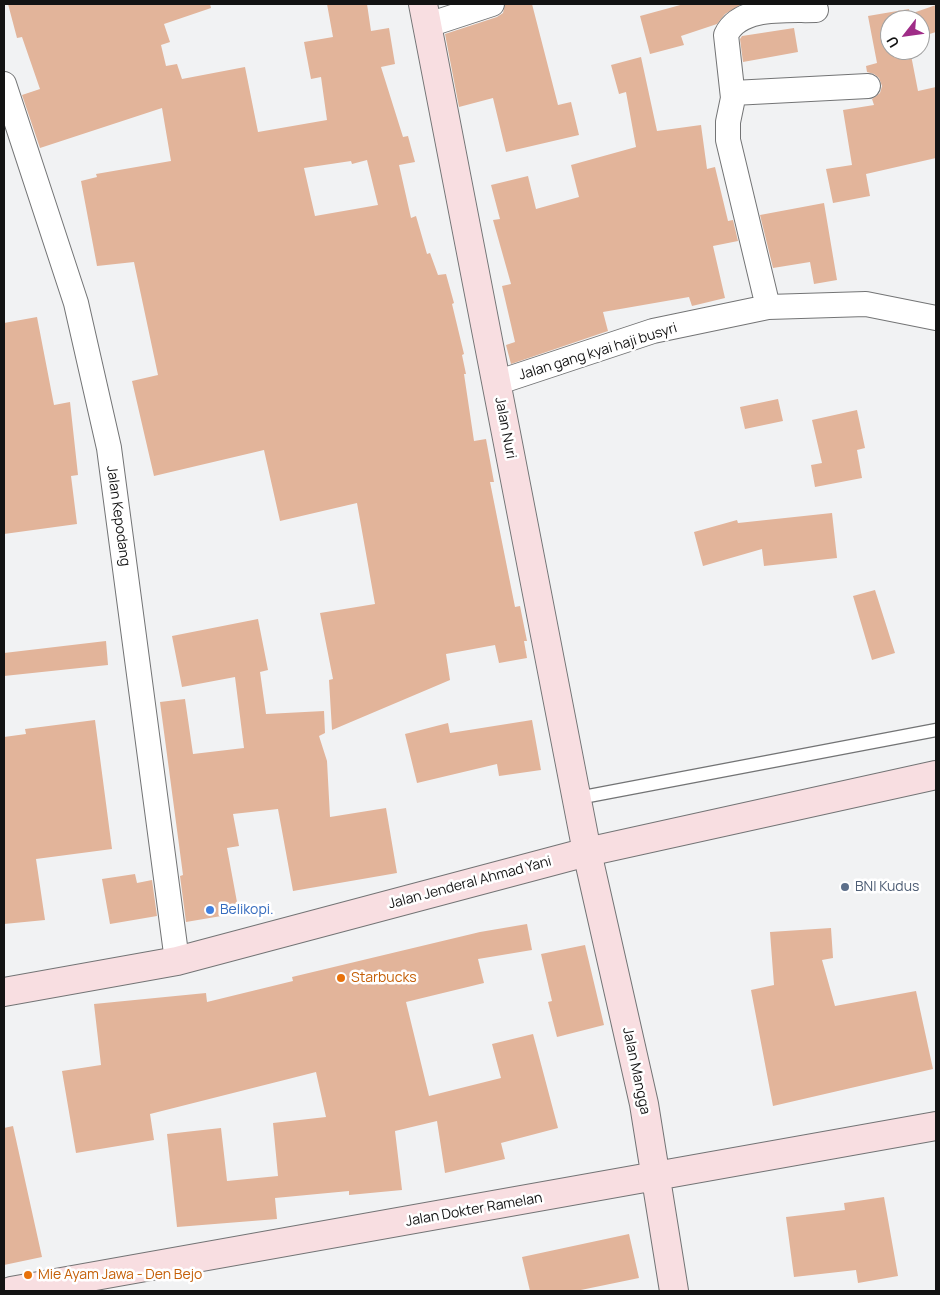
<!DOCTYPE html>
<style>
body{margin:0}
#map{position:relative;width:940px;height:1295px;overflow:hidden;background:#f1f2f3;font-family:Manrope,sans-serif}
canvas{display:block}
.frame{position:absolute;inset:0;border:5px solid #131313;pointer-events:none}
.north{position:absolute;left:880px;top:10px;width:50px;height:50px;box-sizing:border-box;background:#fff;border:1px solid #a1a1a1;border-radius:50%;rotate:240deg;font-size:14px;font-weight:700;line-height:20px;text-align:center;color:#131313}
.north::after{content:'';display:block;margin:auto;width:18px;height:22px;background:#9f2c87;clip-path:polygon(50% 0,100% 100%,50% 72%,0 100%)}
</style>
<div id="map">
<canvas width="940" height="1295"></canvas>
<div class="frame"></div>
<div class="north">U</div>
</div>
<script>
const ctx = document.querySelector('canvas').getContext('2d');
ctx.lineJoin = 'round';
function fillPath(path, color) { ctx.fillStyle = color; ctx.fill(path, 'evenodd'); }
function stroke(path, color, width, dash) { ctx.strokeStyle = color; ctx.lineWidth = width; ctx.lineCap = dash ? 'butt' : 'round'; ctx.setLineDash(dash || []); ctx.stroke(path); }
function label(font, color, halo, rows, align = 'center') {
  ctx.font = font + ' Manrope,sans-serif'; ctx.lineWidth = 5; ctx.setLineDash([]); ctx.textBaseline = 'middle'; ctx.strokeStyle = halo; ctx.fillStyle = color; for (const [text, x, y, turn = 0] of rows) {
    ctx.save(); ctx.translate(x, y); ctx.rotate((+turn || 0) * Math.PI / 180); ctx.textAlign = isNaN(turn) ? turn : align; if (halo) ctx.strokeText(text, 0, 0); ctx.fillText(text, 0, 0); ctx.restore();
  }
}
fillPath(new Path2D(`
 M8 4H210L211 8 164 24 170 42 161 45 166 66 177 64 182 79 245 67 258 132 327 120 321 77 311 79 304 42 333 37 327 4H367L371 31 389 28 395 64 381 67 403 137 408 136 415 162 399 165 411 218 416 216 427 254 430 253 438 275 446 274 454 303 452 304 464 354 462 355 466 374H464L474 441 486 439 494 482H490L515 607 520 606 527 641H524L527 658 499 663 495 645 446 654 450 680 332 730 329 680 333 679 320 613 375 604 357 503 280 521 264 450 154 476 132 381 158 375 134 262 97 266 81 181 97 177 96 174 171 161 162 108 40 148 22 95 40 89 22 37 17 38ZM367 160 378 205 315 216 304 168 351 161 352 164Z
 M505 4H532L558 105 571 102 579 135 506 152 493 98 459 107 445 34 497 17 503 13Z
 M684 4H742L725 14 717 24 681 36 684 45 650 54 640 16Z
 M936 5V32L920 37V20H890V50H910L918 91 936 87V158L866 174 870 196 833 203 826 169 852 165 843 110 874 105 872 99 880 93 882 86 879 78 874 74 867 72 866 66 877 63 868 16 909 9 910 14Z
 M794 28 798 52 743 62 740 39 742 36Z
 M641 57 657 131 701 125 707 169 715 167 728 221 733 220 738 241 713 246 725 298 692 306 689 297 603 312 608 331 511 364 506 345 515 342 502 286 511 284 493 220 500 219 491 185 528 176 536 209 579 197 571 165 636 147 626 92 619 94 611 65Z
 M824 203 837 280 814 284 810 262 773 268 760 215Z
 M37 317 54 405 70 402 78 475 71 476 77 524 4 534V323Z
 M778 399 783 421 745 429 740 407Z
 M857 410 865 448 857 450 862 478 815 487 811 465 822 463 812 420Z
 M832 513 837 558 764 566 762 549 703 566 694 532 737 520 738 523Z
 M875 590 895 653 872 660 853 596Z
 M258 619 268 670 260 672 266 714 324 711 325 733 319 736 327 761 330 817 386 808 397 873 293 891 278 809 233 814 239 846 227 848 239 913 186 922 180 876 183 875 160 702 185 699 193 754 244 748 235 677 182 687 172 636Z
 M106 641 108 665 4 676V653Z
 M95 720 112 849 36 859 45 920 4 924V737L26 734 25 729Z
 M532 720 541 770 499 776 497 764 417 783 405 734 448 723 450 733Z
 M135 874 137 883 152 880 157 916 110 924 102 879Z
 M527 924 532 950 478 959 484 983 406 1002 429 1096 501 1078 492 1044 533 1034 558 1128 501 1143 505 1159 445 1173 437 1121 395 1131 402 1190 349 1195V1191L275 1198 277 1219 177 1227 167 1134 221 1128 227 1181 278 1176 273 1123 326 1117 316 1072 150 1114 154 1140 76 1153 62 1071 101 1065 94 1004 206 993 207 1002 293 981 292 977 480 932Z
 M831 928 833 958 822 960 835 1006 916 991 933 1069 773 1106 751 990 774 985 770 932Z
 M585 945 604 1025 557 1037 548 1002 552 1001 541 954Z
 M13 1126 42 1257 4 1265V1128Z
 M884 1197 898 1276 858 1283 856 1270 794 1277 786 1217 845 1210 844 1203Z
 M629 1234 639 1278 576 1291H530L522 1257Z`), '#e2b49a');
const lane = new Path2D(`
 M578 798 936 730`);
const street = new Path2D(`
 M428 25 492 4
 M4 84 76 303 109 448 177 961
 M733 93 868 86
 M768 307 728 140V122L733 98 726 35C740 5 788 11 816 10
 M496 383 653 331 768 307 866 304 936 318`);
const secondary = new Path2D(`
 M423 4 587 852 644 1104 674 1291
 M4 992 177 961 587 852 936 775
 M11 1291 936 1126`);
stroke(lane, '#737475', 15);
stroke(street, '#737475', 26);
stroke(secondary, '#737475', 30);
stroke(lane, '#fff', 12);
stroke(street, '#fff', 24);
stroke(secondary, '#f8dee1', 28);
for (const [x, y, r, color] of [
 [845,887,5,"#5c6f8a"],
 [210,910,5,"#3f7fe0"],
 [341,978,5,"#e8710a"],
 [28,1275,5,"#e8710a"]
]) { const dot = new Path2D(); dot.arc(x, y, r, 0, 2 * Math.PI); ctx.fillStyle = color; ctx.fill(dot); stroke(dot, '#fff', 2); }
label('14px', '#131313', '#fff', [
 ["Jalan gang kyai haji busyri",598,352,-17],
 ["Jalan Nuri",505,428,79],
 ["Jalan Kepodang",118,516,82],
 ["Jalan Jenderal Ahmad Yani",470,883,-15],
 ["Jalan Mangga",636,1071,78],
 ["Jalan Dokter Ramelan",474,1210,-10]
]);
label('14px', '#4e5e75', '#fff', [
 ["BNI Kudus",855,887]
], 'left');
label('14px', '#366cbe', '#fff', [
 ["Belikopi.",220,910]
], 'left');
label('14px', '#c56008', '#fff', [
 ["Starbucks",351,978],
 ["Mie Ayam Jawa - Den Bejo",38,1275]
], 'left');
</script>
